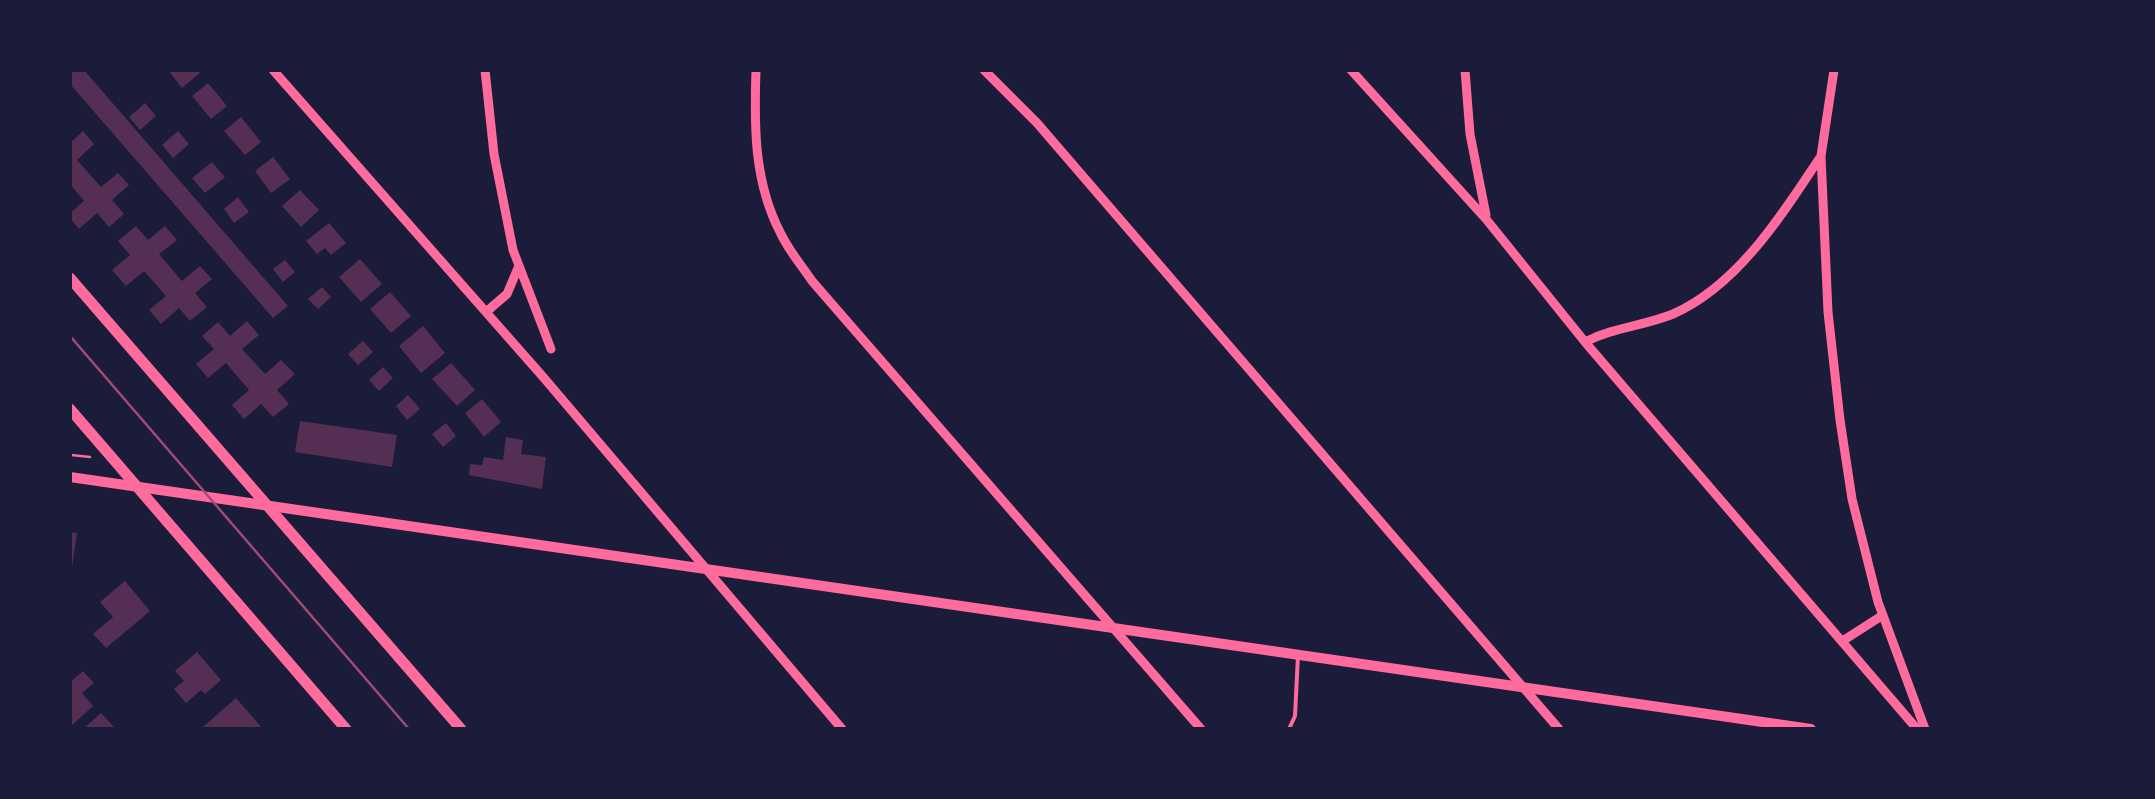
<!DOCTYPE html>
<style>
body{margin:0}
#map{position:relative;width:2155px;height:799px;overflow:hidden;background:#1b1b3a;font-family:"Titillium Web",sans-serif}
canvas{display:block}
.frame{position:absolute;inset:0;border:72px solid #1b1b3a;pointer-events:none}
</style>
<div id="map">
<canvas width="2155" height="799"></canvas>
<div class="frame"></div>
</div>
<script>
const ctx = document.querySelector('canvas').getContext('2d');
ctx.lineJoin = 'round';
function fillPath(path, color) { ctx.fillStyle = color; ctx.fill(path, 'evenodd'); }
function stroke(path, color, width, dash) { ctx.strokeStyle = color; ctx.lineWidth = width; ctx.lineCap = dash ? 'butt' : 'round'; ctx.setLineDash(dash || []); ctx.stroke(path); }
fillPath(new Path2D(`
 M70 70H84L288 306 273 318 70 84Z
 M168 70H197L200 73 182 88Z
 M208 83 227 106 211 119 192 96Z
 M145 103 156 116 140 130 129 117Z
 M241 117 261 142 245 155 224 131Z
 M83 131 94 144 77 160 101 187 118 173 129 185 112 200 124 214 109 227 97 213 79 229 70 218V213L84 201 70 184V143Z
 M178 131 189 144 173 158 162 145Z
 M273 157 290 179 271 193 255 171Z
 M212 162 225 177 205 193 192 178Z
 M300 190 319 210 301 227 282 206Z
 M238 197 249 212 234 223 224 209Z
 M329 223 346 243 331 255 325 248 317 254 306 241Z
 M136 226 148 240 165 226 177 240 159 254 182 281 200 266 212 279 195 293 207 307 190 321 179 308 161 324 149 310 166 296 144 271 126 286 112 270 130 255 118 241Z
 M360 259 382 284 361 302 339 277Z
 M285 260 295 272 283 282 273 269Z
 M322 287 331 297 318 309 308 299Z
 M390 292 411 316 391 333 370 309Z
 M247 321 259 335 242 349 265 374 281 360 295 374 277 390 289 404 273 417 261 404 244 419 232 405 249 390 226 363 208 378 196 364 214 349 202 336 218 322 230 336Z
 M423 326 445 353 421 373 399 346Z
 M363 341 373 352 358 365 348 354Z
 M451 363 475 390 457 406 432 379Z
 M383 367 393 378 379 391 369 380Z
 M408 395 420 409 407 420 396 406Z
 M482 399 501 422 484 437 465 413Z
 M300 421 397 435 392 467 295 452Z
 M446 423 456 436 443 447 432 434Z
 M506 437 523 440 521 454 546 457 542 489 469 475 470 464 482 465 484 457 503 460Z
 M70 532 77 533 72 567H70Z
 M125 581 150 611 106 648 93 634 113 617 100 602Z
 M197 652 221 680 205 694 201 690 186 703 174 689 184 681 175 671Z
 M83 671 94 683 82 693 93 706 70 727V682Z
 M236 698 263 729H205L203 727Z
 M101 713 116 729H83Z`), '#542f53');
stroke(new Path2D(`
 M71 455 90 457`), '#ff6b9d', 2.5);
stroke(new Path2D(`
 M1289 729 1295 716 1298 655`), '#ff6b9d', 4);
stroke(new Path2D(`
 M273 70 544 378 842 729
 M485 70 494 154 513 250 551 349
 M756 70C754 127 754 183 781 234 789 251 802 266 812 281L1201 729
 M984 70 1037 123 1559 729
 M1351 70 1486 219 1585 342 1917 729
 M1465 70 1470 134 1486 215
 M1834 70 1821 156 1828 312 1840 420 1852 499 1878 602 1925 729
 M486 312 507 294 518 268
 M1585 342C1614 327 1644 326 1673 314 1737 286 1782 215 1819 159
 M1844 640 1883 615`), '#ff6b9d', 9);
stroke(new Path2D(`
 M70 477 1811 729`), '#ff6b9d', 10);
stroke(new Path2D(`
 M70 278 461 729
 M70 409 346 729`), '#ff6b9d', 11);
stroke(new Path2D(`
 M70 336 409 729`), '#a44b75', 2.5);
</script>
